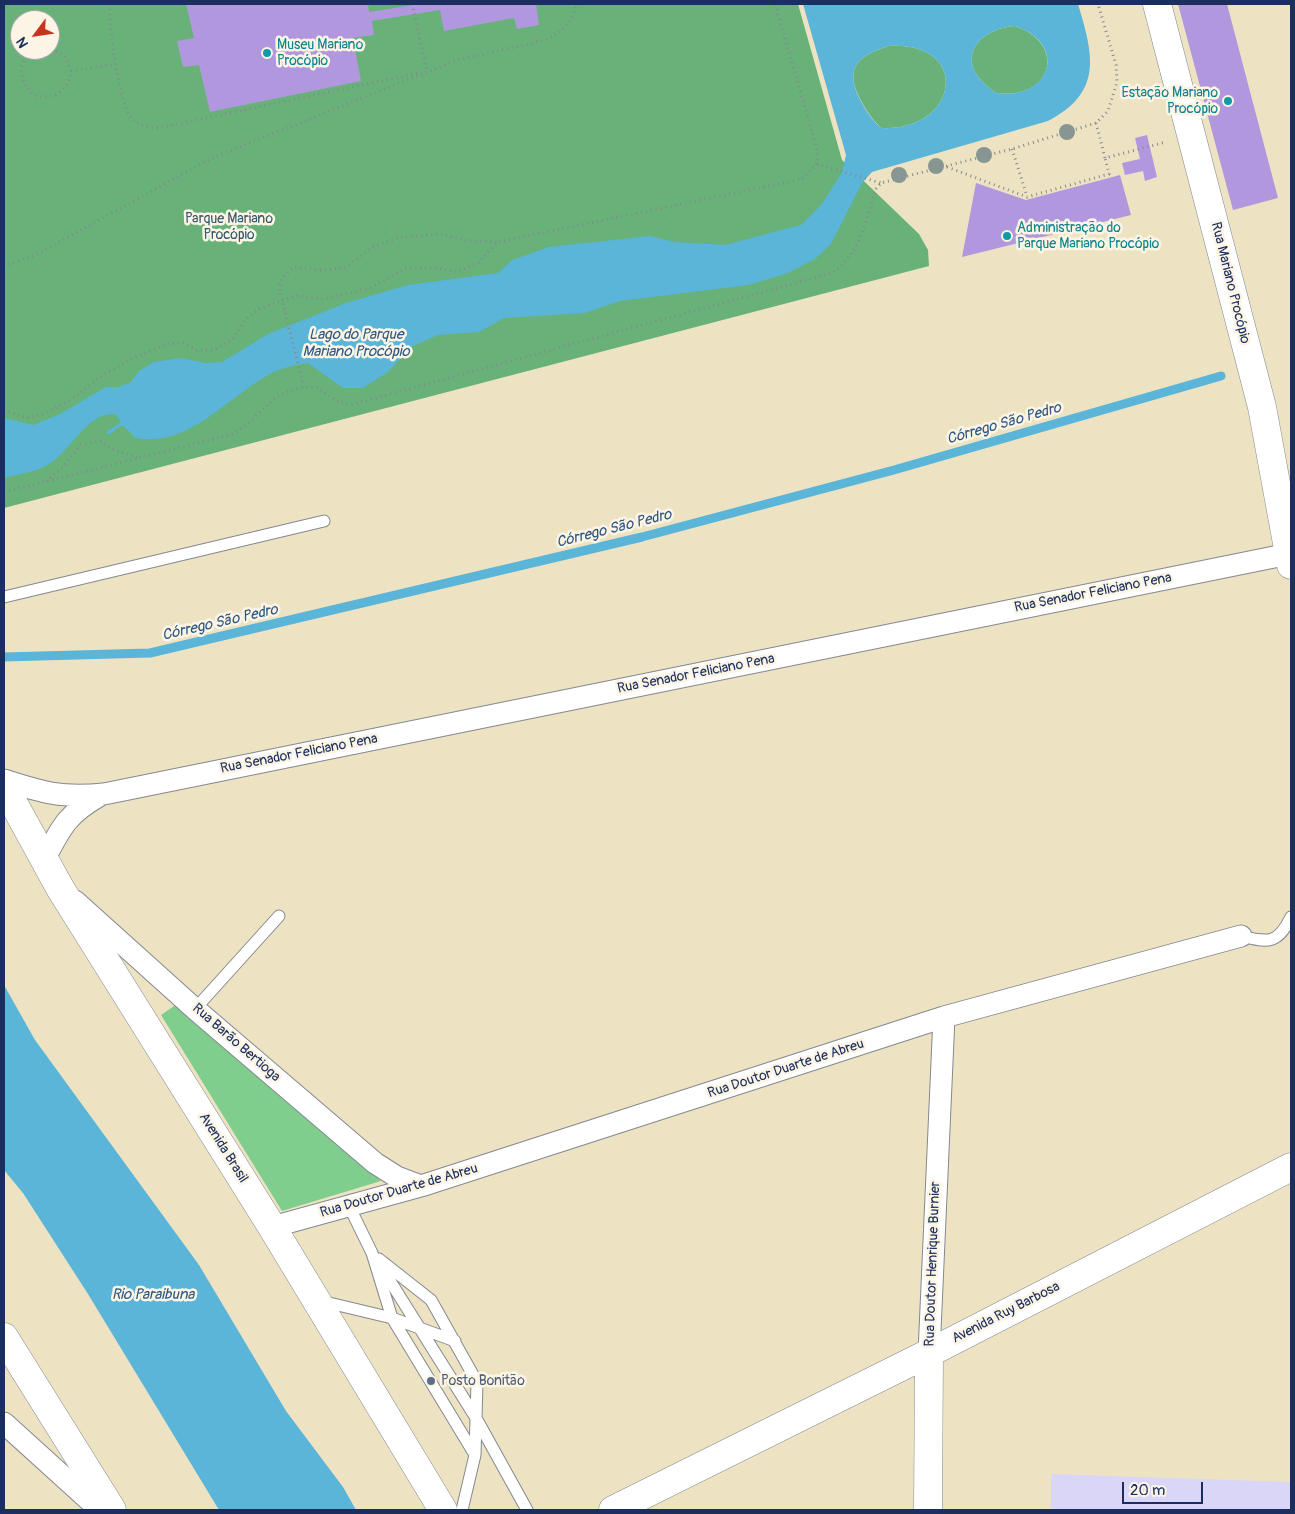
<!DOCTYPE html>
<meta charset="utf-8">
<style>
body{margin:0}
#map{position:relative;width:1295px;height:1514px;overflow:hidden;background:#ede3c3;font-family:Pangolin,sans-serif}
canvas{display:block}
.frame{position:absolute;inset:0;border:5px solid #1b2f5e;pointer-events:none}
.north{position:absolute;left:10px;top:10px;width:50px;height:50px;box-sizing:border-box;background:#fcf5e5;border:1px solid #a2a6af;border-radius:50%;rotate:239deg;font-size:14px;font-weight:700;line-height:20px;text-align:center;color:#1b2f5e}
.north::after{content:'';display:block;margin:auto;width:18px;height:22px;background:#c8321e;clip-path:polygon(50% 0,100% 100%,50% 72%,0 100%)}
.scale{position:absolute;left:1122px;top:1482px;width:81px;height:22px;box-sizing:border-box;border:2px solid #1b2f5e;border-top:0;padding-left:6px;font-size:15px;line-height:18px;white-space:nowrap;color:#1b2f5e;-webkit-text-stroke:4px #fcf5e5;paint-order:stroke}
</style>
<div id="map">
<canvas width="1295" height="1514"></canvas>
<div class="frame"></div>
<div class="north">N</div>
<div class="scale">20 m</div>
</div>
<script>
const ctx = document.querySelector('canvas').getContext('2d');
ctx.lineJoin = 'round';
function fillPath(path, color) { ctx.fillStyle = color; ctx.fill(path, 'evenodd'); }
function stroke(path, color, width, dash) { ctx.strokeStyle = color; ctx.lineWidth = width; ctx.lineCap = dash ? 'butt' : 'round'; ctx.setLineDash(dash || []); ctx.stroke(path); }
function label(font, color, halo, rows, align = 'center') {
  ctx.font = font + ' Pangolin,sans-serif'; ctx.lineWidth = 5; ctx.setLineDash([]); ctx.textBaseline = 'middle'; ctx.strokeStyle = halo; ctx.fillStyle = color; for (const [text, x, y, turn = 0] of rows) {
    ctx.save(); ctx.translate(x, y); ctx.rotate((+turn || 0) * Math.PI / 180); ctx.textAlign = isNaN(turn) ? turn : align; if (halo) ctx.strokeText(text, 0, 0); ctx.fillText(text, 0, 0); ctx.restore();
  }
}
fillPath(new Path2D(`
 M1051 1474 1291 1482V1510H1051Z`), '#dad6f7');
fillPath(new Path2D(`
 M177 1004 381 1181 282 1211 161 1015Z`), '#80ce8d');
fillPath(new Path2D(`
 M4 4H798L842 160 919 234 928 250 929 266 4 508ZM20 20H50V50H20Z
 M1015 26C1068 44 1052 101 996 93 986 86 974 76 972 63 969 39 996 27 1015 26Z
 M889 46C972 41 960 132 881 128 870 118 845 82 856 66 863 54 877 50 889 46Z`), '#68b178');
fillPath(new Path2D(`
 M803 4H1078C1093 54 1104 92 1048 121L872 172 862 183 831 244 815 259 788 273 749 285 620 301 585 313 504 318 479 332 438 335 411 347 388 372 363 388H343L308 363C294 365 280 368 268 375 227 398 188 448 136 438L122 425 108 435 106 432 121 422 115 414C88 412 72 448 52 462 39 472 19 474 4 478V418L33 425 60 414 106 387H118L130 383 139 371 154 362 180 358 206 363 222 362 268 334 346 303 408 285 498 273 512 260 549 247 650 236 674 242 725 245 801 225 822 204 842 172 846 155ZM1015 26C1069 44 1051 101 996 93 986 86 974 76 972 63 969 39 996 27 1015 26ZM889 46C972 41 960 132 881 128 869 118 845 82 856 66 863 54 877 50 889 46Z
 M4 985 35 1040 199 1265 286 1411 343 1487 356 1510H219L88 1294 23 1193 4 1170Z`), '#5ab5d8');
stroke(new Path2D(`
 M4 657 150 653 642 537 894 470 1221 376`), '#5ab5d8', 9);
fillPath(new Path2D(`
 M186 4H368L369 12 420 4H536L539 25 517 29 514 18 444 31 440 10 372 21 374 35 353 38 361 81 210 112 199 65 183 67 177 41 194 38Z
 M1178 4H1227L1278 198 1233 210Z
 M1147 135 1157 177 1145 181 1143 171 1125 175 1122 163 1140 159 1135 138Z
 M1120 175 1131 215 962 257 976 183 1026 200Z`), '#b198de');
const lane = new Path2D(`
 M4 597 324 521
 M1241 936C1269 943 1278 944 1291 917
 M195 1009 279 916
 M349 1206 372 1253 392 1318 475 1455 462 1510
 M379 1259 431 1300 477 1382 475 1455
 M380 1265 476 1418 527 1510
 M321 1301 392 1318 455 1341`);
const street = new Path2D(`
 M4 780C44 793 61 798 104 794L1289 554
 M44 860C61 828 66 815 99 796
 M75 901 195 1009 375 1163 397 1177 421 1186
 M272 1227 421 1186 944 1017 1241 936
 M929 1353 944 1017
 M4 1423 100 1510`);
const secondary = new Path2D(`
 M1157 4 1262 407 1291 565
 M613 1510 929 1353 1291 1167
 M928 1510 929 1353`);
const highway = new Path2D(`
 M4 786 60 888 272 1227 443 1510
 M4 1337 112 1510`);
stroke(lane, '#848990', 13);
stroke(street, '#848990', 23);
stroke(secondary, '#848990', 29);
stroke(highway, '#848990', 29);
stroke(new Path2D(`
 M110 4C108 23 119 107 133 120 140 126 149 127 158 128L419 73
 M412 4 427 71
 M34 50C16 62 18 82 34 95 54 101 68 91 71 71L64 55 50 48
 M71 71 116 64
 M1096 123 1105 158 1166 142
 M1012 149 1027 196
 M817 164 881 183
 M947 167 1027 197 1109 174 1105 158
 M4 266 34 256 212 158 457 60 545 40 560 32 571 20 577 4
 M304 387 279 288 282 278 294 267 321 270 345 268 373 247 397 238 440 234 471 241 497 242
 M4 410 27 418 44 414 75 397 103 375 129 360 170 343H183L196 350H213L232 340 245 320 259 309 281 301 297 296 323 299 370 288 407 268H438L456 272 478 263 498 242 802 179 817 164V149L775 4
 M46 481 63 467 81 445 100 441 112 449 139 458
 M4 492 233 434C268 413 268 388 316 387L339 402 350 405 832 273C860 255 866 219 876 189L881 183 1012 149 1096 123 1108 111 1117 82 1116 65 1098 4`), '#848990', 3, [1, 4]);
stroke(lane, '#fff', 11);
stroke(street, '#fff', 21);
stroke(secondary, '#fff', 28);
stroke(highway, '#fff', 28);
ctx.fillStyle = '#879692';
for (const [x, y] of [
 [1067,132],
 [984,155],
 [936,166],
 [899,175]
]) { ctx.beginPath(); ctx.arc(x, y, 8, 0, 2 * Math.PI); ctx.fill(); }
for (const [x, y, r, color] of [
 [267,53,5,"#0f9aa8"],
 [1228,101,5,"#0f9aa8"],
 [1007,236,5,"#0f9aa8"],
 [431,1381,5,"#5c6f8a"]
]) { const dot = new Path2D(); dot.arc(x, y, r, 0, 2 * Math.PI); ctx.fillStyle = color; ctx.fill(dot); stroke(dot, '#fcf5e5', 2); }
label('14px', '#0d838f', '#fcf5e5', [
 ["Museu Mariano",277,45],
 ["Procópio",277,61],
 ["Estação Mariano",1218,93,"right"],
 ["Procópio",1218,109,"right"],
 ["Administração do",1017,228],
 ["Parque Mariano Procópio",1017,244]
], 'left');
label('14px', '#34576a', '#fcf5e5', [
 ["Parque Mariano",229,219],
 ["Procópio",229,235]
]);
label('14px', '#1b2f5e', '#fcf5e5', [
 ["Rua Mariano Procópio",1230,283,76],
 ["Rua Senador Feliciano Pena",1093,593,-11],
 ["Rua Senador Feliciano Pena",696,674,-11],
 ["Rua Senador Feliciano Pena",299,754,-11],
 ["Rua Barão Bertioga",236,1043,41],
 ["Rua Doutor Duarte de Abreu",786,1069,-18],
 ["Avenida Brasil",223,1148,58],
 ["Rua Doutor Duarte de Abreu",399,1191,-16],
 ["Rua Doutor Henrique Burnier",933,1264,-88],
 ["Avenida Ruy Barbosa",1006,1313,-27]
]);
label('14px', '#4e5e75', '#fcf5e5', [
 ["Posto Bonitão",441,1381]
], 'left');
label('italic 15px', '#2e5783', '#fcf5e5', [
 ["Lago do Parque",356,335],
 ["Mariano Procópio",356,352],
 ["Córrego São Pedro",1004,424,-16],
 ["Córrego São Pedro",614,529,-14],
 ["Córrego São Pedro",220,623,-13],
 ["Rio Paraibuna",153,1295]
]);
</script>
